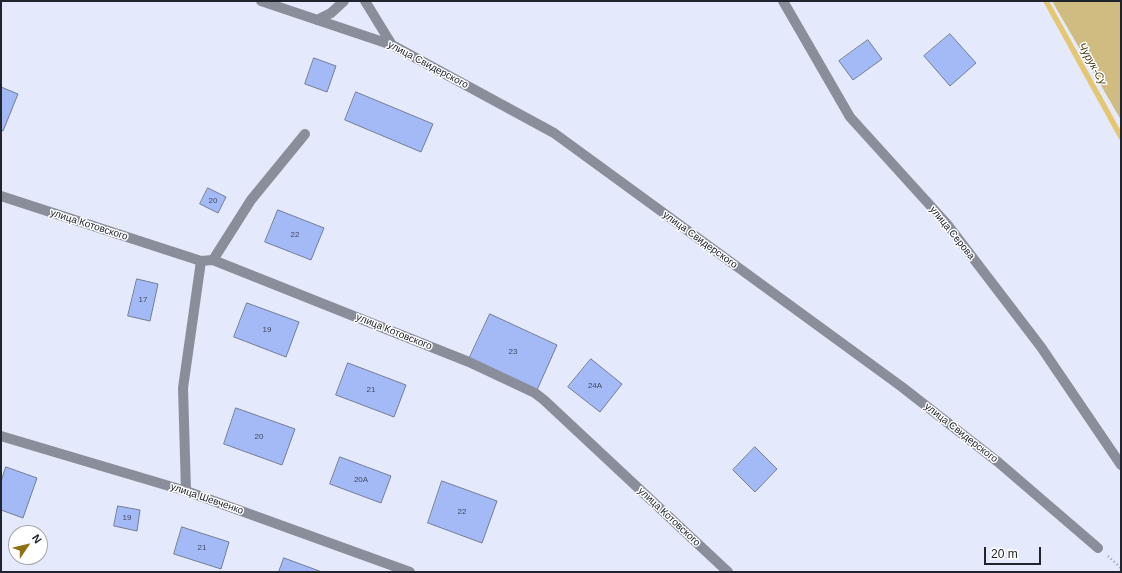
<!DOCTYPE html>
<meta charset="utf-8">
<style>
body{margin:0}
#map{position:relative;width:1122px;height:573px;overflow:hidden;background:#e4eafb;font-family:Arial,sans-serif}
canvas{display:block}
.frame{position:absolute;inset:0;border:2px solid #20242e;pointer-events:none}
.north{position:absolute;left:8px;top:525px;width:40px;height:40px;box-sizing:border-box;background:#fff;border:1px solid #a6a7ab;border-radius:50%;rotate:55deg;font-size:11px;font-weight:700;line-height:16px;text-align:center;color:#20242e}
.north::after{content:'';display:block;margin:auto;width:14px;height:18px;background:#8d7115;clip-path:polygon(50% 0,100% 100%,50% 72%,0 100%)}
.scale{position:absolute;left:984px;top:547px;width:57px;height:18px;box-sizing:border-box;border:2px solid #20242e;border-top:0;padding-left:5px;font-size:12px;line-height:14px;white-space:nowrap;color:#20242e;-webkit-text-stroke:3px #fff;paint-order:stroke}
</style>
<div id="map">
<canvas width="1122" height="573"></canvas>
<div class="frame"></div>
<div class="north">N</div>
<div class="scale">20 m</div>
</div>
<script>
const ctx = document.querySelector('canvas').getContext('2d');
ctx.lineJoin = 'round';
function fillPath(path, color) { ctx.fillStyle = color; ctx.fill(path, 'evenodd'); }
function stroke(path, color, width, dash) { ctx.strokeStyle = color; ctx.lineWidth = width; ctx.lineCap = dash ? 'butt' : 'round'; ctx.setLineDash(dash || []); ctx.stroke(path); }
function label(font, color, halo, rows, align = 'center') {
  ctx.font = font + ' Arial,sans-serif'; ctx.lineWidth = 3; ctx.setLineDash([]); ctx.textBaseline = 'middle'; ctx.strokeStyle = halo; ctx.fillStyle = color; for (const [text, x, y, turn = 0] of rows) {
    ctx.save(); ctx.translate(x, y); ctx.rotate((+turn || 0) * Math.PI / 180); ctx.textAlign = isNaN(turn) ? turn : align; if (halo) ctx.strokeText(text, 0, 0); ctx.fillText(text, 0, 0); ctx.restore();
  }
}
fillPath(new Path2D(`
 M1052 1H1121V120Z`), '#d0bb80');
stroke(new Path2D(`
 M1046 1 1121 137`), '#e5c772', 5.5);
const building = new Path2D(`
 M950 34 976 63 950 86 924 56Z
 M868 40 882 59 853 80 839 61Z
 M314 58 336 66 327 92 305 84Z
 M1 87 18 94 3 131 1 130Z
 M356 92 433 124 421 152 345 120Z
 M208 188 226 197 218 213 200 204Z
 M278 210 324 228 311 260 265 242Z
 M137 279 158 284 150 321 128 316Z
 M247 303 299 322 286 357 234 337Z
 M490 314 557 345 537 390 469 359Z
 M591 359 622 384 600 412 568 387Z
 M348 363 406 385 394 417 336 395Z
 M236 408 295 429 282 465 224 444Z
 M755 447 777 469 755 492 733 470Z
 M340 457 391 476 381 503 330 484Z
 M6 467 37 478 23 518 1 510V482Z
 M442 481 497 501 482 543 428 523Z
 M118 506 140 510 137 531 114 526Z
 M182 527 229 542 221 569 174 554Z
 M284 558 322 572H279Z`);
fillPath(building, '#a4baf6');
stroke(building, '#727c95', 1);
stroke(new Path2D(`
 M1108 556 1121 568`), '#969ba9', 2.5, [1, 3]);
stroke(new Path2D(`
 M213 260 251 200 305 134
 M186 491 183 388 201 261`), '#898e9a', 10);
stroke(new Path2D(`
 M261 1 392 45 554 133 902 387 998 462 1098 548
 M365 1 392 45
 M783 1 850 117 947 224 1041 347 1121 465
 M317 20 331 13 344 1
 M1 196 201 261 213 260 469 362 535 393 544 400 728 572
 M1 436 186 491 410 572`), '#898e9a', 10);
label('8px', '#414a60', null, [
 ["20",213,201],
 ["22",295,235],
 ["17",143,300],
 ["19",267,330],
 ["23",513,352],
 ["24А",595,386],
 ["21",371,390],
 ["20",259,437],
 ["20А",361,480],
 ["22",462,512],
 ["19",127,518],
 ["21",202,548]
]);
label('10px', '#20242e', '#fff', [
 ["улица Свидерского",428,65,28],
 ["улица Котовского",89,225,18],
 ["улица Серова",952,233,51],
 ["улица Свидерского",700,240,36],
 ["улица Котовского",394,332,22],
 ["улица Свидерского",961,433,38],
 ["улица Шевченко",207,499,19],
 ["улица Котовского",669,517,43]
]);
label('italic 11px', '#4b3e19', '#fff', [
 ["Чурук-Су",1092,64,61]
]);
</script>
